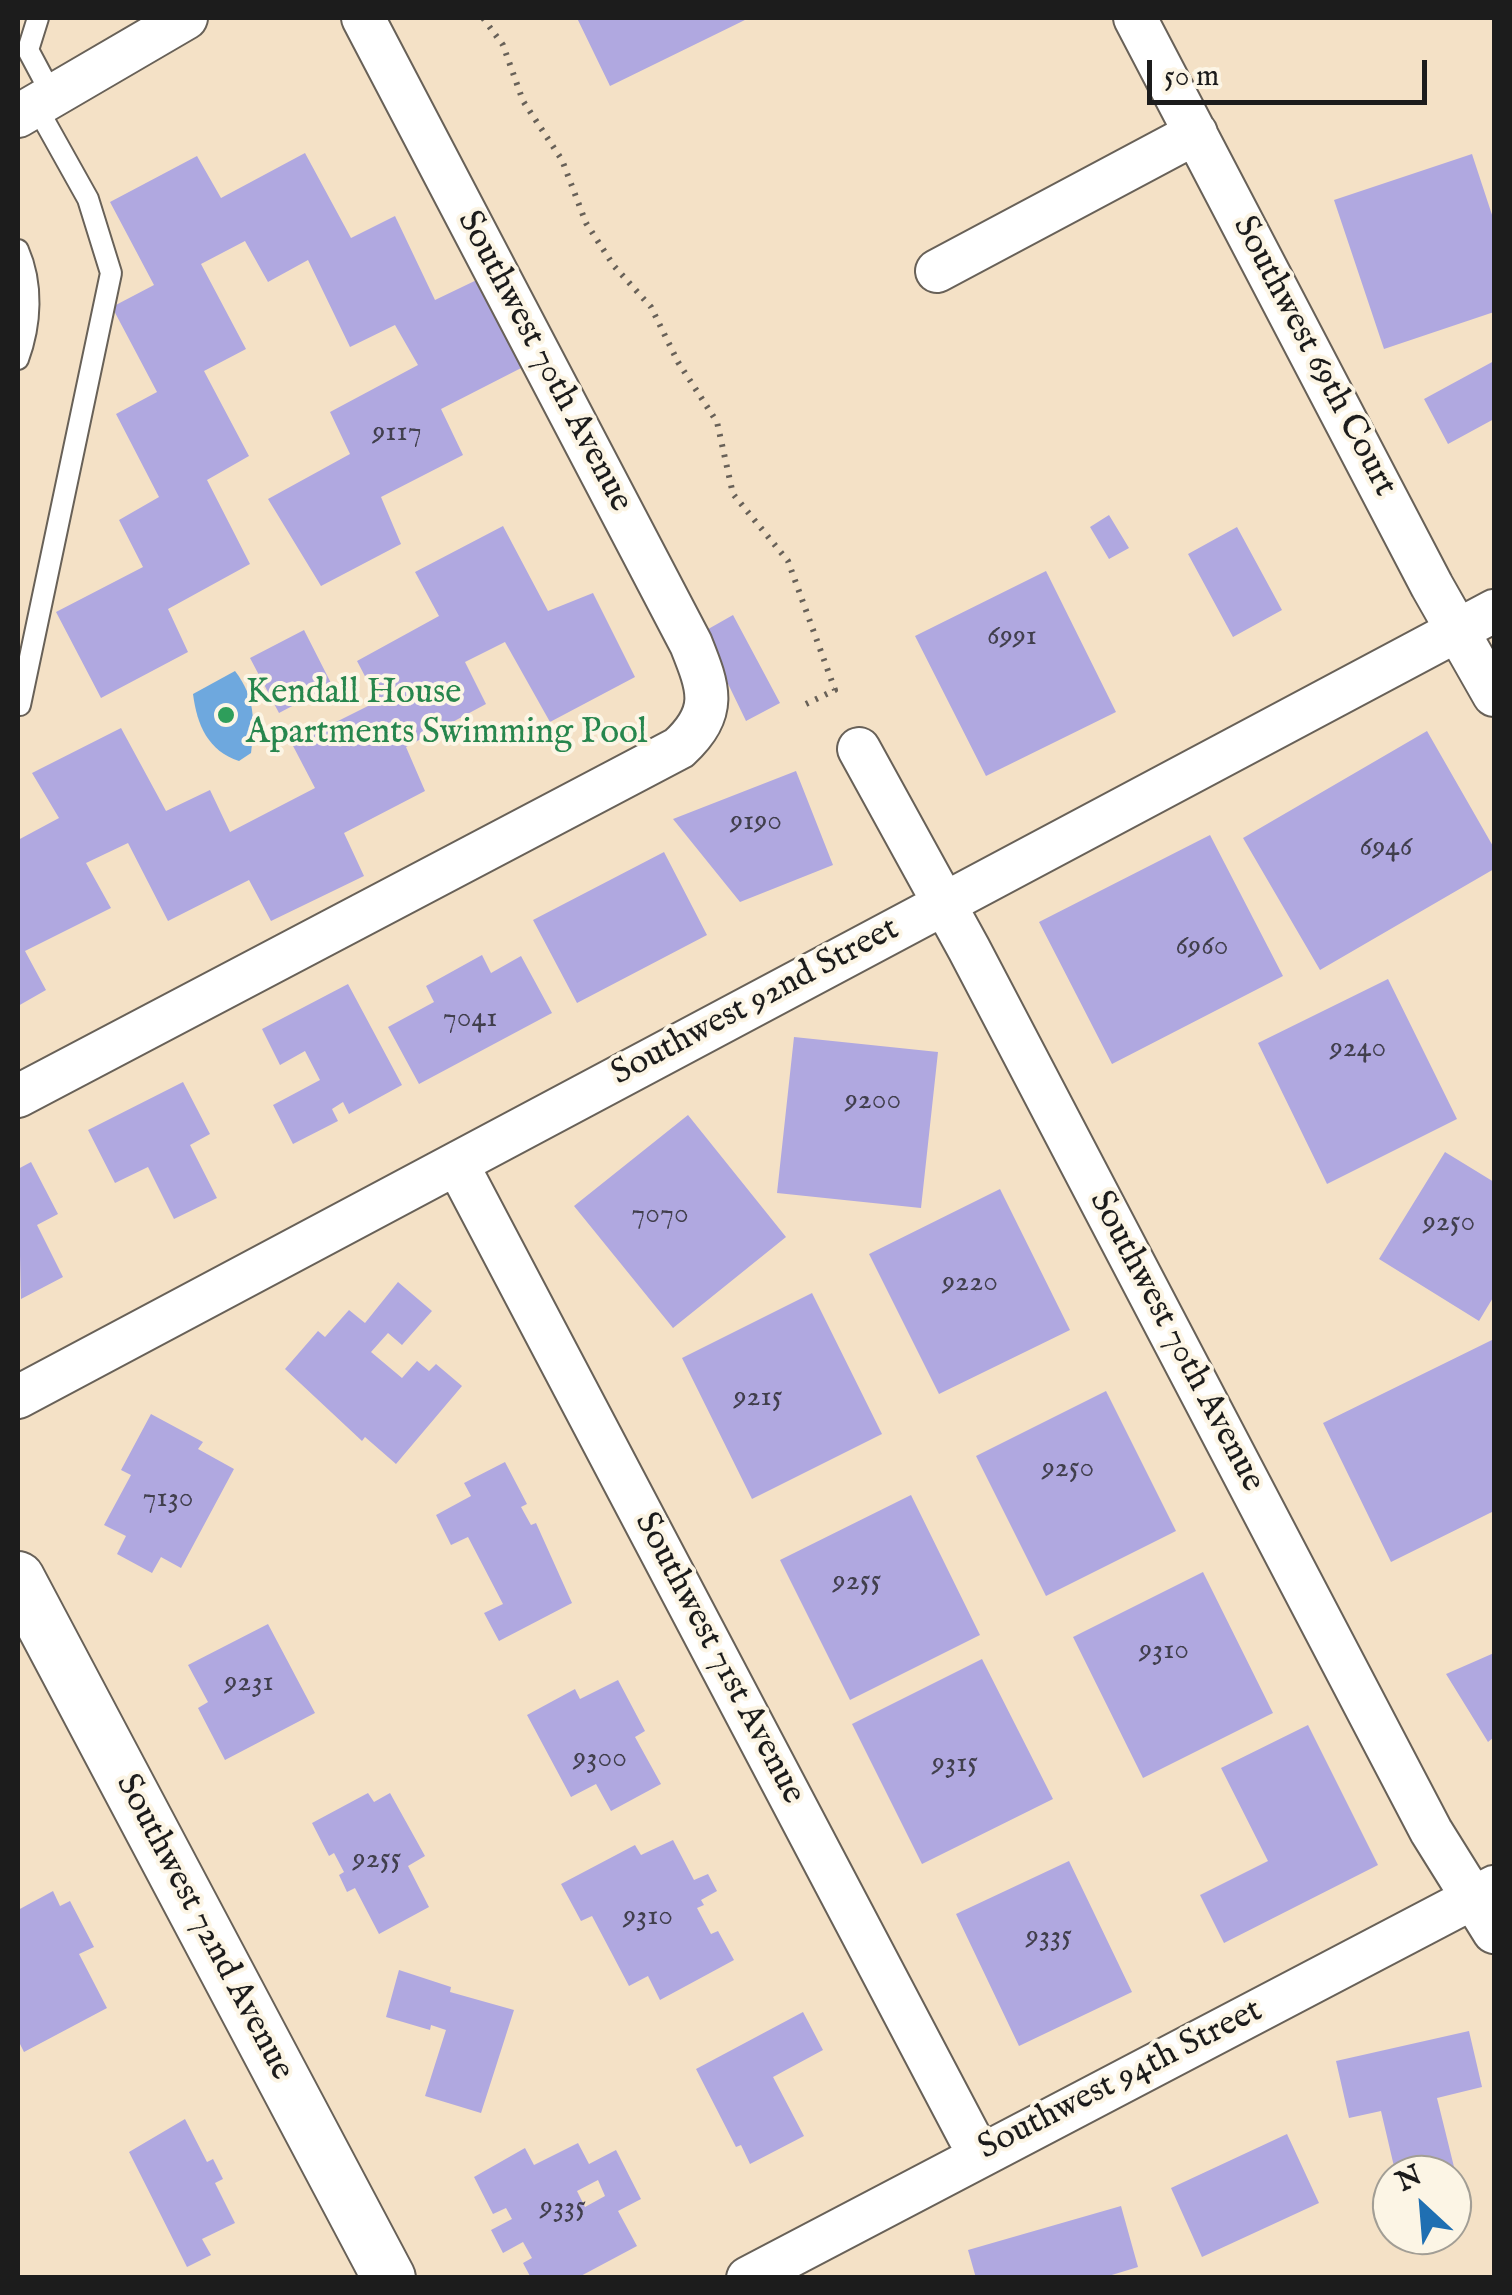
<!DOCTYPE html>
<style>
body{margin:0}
#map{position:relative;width:1512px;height:2295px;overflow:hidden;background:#f4e1c6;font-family:"IM FELL English",serif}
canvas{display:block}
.frame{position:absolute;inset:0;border:20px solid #1c1c1c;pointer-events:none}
.north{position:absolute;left:1372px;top:2155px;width:100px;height:100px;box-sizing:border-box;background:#fcf5e5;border:2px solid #a29e95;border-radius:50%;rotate:334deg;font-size:28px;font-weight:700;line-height:40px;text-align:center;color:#1c1c1c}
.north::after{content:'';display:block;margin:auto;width:35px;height:45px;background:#1f6fb2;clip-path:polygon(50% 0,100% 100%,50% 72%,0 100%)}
.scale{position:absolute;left:1147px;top:60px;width:280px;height:45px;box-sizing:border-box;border:5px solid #1c1c1c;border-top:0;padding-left:12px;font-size:30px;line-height:35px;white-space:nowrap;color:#1c1c1c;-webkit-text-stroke:8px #fcf5e5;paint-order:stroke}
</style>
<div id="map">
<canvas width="1512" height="2295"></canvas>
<div class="frame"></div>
<div class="north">N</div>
<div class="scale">50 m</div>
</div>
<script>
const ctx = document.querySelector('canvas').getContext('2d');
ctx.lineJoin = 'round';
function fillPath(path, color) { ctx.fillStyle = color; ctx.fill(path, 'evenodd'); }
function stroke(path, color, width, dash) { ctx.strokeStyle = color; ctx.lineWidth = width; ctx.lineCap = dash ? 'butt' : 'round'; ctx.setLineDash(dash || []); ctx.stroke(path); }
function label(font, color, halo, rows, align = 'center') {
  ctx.font = font + ' "IM FELL English",serif'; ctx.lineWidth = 8; ctx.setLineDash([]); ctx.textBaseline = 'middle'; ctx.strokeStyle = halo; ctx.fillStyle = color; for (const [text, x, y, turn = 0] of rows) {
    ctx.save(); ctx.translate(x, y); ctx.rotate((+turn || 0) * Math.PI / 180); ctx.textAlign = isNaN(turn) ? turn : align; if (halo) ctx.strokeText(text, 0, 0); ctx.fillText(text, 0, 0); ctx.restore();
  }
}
fillPath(new Path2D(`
 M235 671C255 697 255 721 251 753L239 761C208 751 197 725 193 694Z`), '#6ea8de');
fillPath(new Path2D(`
 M577 18H749L610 86Z
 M305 153 351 238 395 216 435 300 485 276 527 365 441 409 463 455 381 497 401 544 321 586 268 499 350 454 330 412 418 365 395 325 350 347 308 260 268 282 245 241 201 264 246 349 204 371 249 456 207 480 250 564 168 609 188 652 101 698 56 612 143 567 119 520 159 497 116 414 157 392 112 307 154 285 110 202 197 156 221 198Z
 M1472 154 1494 221V312L1384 349 1334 200Z
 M1494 361V419L1448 444 1424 399Z
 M1109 515 1129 548 1109 559 1090 527Z
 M503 526 548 611 593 593 635 677 550 722 505 642 465 662 486 704 406 747 425 791 344 833 364 876 271 921 249 880 168 921 128 843 86 863 111 908 25 951 46 990 18 1006V840L59 818 32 773 121 728 166 811 210 790 230 832 315 788 292 744 378 701 357 661 439 616 415 572Z
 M1237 527 1282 610 1233 637 1188 554Z
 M1046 571 1116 712 986 776 915 636Z
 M733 615 780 703 746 721 703 632Z
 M304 630 332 685 279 713 250 658Z
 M1427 731 1494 848V869L1320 970 1243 838Z
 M796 771 833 865 740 902 673 819Z
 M1210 835 1283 976 1112 1064 1039 922Z
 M664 852 707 935 577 1003 533 920Z
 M482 955 491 973 521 956 552 1013 419 1084 388 1027 434 1002 426 986Z
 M1388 979 1457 1119 1327 1184 1258 1043Z
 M348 984 402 1085 349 1114 343 1102 332 1109 338 1121 293 1144 273 1105 320 1080 305 1051 280 1065 262 1029Z
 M794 1037 938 1052 921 1208 777 1193Z
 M183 1082 210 1134 190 1145 217 1198 174 1219 148 1167 115 1183 88 1130Z
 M688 1115 786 1237 673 1328 574 1206Z
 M1445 1152 1494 1182V1296L1479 1321 1379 1259Z
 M31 1162 58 1214 37 1225 63 1277 21 1299 18 1169Z
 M1000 1189 1070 1330 939 1394 869 1254Z
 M398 1282 432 1311 402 1345 388 1333 371 1352 402 1378 417 1361 429 1371 436 1364 462 1386 396 1464 365 1437 362 1441 285 1369 318 1331 325 1337 349 1310 365 1323Z
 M812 1293 882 1434 752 1499 682 1358Z
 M1494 1339V1511L1391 1562 1323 1423Z
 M1106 1391 1176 1531 1046 1596 976 1456Z
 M151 1414 203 1442 198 1449 234 1469 181 1568 161 1557 152 1573 117 1554 126 1536 104 1525 131 1475 121 1470Z
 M505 1462 527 1504 521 1507 531 1525 536 1523 572 1603 499 1641 484 1613 503 1604 468 1537 451 1545 436 1515 471 1496 464 1483Z
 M911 1495 980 1635 850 1700 780 1560Z
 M1203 1572 1273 1713 1143 1778 1073 1637Z
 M268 1624 315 1713 225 1760 198 1708 208 1702 188 1665Z
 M1494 1653V1737L1488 1742 1446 1674Z
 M982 1659 1053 1799 922 1864 852 1724Z
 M618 1680 645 1731 635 1737 661 1784 611 1811 596 1784 571 1797 527 1715 575 1689 580 1699Z
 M1308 1725 1378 1865 1224 1943 1200 1895 1268 1861 1221 1768Z
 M368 1793 374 1802 390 1793 425 1856 408 1866 429 1907 379 1934 355 1888 347 1892 339 1875 344 1872 334 1853 329 1856 312 1823Z
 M673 1840 694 1880 708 1874 717 1891 701 1900 704 1905 697 1908 711 1934 718 1931 734 1960 660 2000 648 1976 629 1986 592 1916 581 1921 561 1884 635 1845 641 1855Z
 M1069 1861 1132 1992 1019 2046 956 1914Z
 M53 1891 60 1906 70 1901 94 1947 79 1954 107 2008 24 2052 18 2040V1910Z
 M399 1970 451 1987 450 1992 514 2010 481 2113 425 2096 446 2030 431 2025 430 2030 386 2017Z
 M803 2012 823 2050 773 2077 804 2136 750 2164 741 2145 736 2147 696 2069Z
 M1469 2031 1482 2087 1437 2098 1456 2175H1396L1381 2111 1349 2118 1336 2061Z
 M185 2119 207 2162 213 2159 223 2179 215 2183 235 2223 202 2239 211 2255 187 2267 129 2152Z
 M1287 2134 1319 2203 1202 2257 1171 2188Z
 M578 2143 589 2164 616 2150 641 2199 618 2211 637 2246 577 2278H531L523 2263 532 2258 523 2242 503 2253 491 2230 512 2219 506 2208 493 2214 474 2177 525 2148 534 2165ZM598 2180 605 2196 585 2207 577 2191Z
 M1121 2206 1138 2267 1102 2278H976L968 2250Z`), '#b0a8e0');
const service = new Path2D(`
 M38 18 28 50 53 97
 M18 250C33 284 31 324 18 359
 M20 705 111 273 88 199 36 106`);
const minor = new Path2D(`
 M1135 18 1432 586 1494 695
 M18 116 186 18
 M937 271 1196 133
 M859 749 969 949 1431 1831 1494 1932
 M18 1096 679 748C718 712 709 689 691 644L363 18
 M457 1164 979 2155
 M18 1397 1494 611
 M748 2278 1494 1887`);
const tertiary = new Path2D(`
 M18 1578 389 2278`);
stroke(service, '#686158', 24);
stroke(minor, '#686158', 46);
stroke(tertiary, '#686158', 56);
stroke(new Path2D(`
 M483 18 503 45 523 101 562 160 586 223 614 266 651 307 678 362 717 422 733 494 788 561 835 690 806 704`), '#686158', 6, [2.5, 8]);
stroke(service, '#fff', 20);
stroke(minor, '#fff', 42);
stroke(tertiary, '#fff', 52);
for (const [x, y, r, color] of [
 [226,715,10,"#2e9e5b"]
]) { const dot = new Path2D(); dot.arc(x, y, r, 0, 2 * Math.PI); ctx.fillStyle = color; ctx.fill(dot); stroke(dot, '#fcf5e5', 4); }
label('30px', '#413f4d', null, [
 ["9117",397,434],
 ["6991",1012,638],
 ["9190",756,823],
 ["6946",1386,849],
 ["6960",1202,948],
 ["7041",470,1020],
 ["9240",1358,1050],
 ["9200",873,1102],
 ["7070",660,1216],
 ["9250",1449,1224],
 ["9220",970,1284],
 ["9215",758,1399],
 ["9250",1068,1470],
 ["7130",168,1500],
 ["9255",857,1583],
 ["9310",1164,1652],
 ["9231",249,1684],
 ["9300",600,1760],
 ["9315",955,1765],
 ["9255",377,1861],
 ["9310",648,1918],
 ["9335",1049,1938],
 ["9335",563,2209]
]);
label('35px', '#1c1c1c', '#fcf5e5', [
 ["Southwest 69th Court",1313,357,62],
 ["Southwest 70th Avenue",543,362,62],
 ["Southwest 92nd Street",756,1003,-28],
 ["Southwest 70th Avenue",1175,1342,62],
 ["Southwest 71st Avenue",718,1659,62],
 ["Southwest 72nd Avenue",203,1928,62],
 ["Southwest 94th Street",1121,2081,-27]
]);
label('35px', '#27864d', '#fcf5e5', [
 ["Kendall House",246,695],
 ["Apartments Swimming Pool",246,735]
], 'left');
</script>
